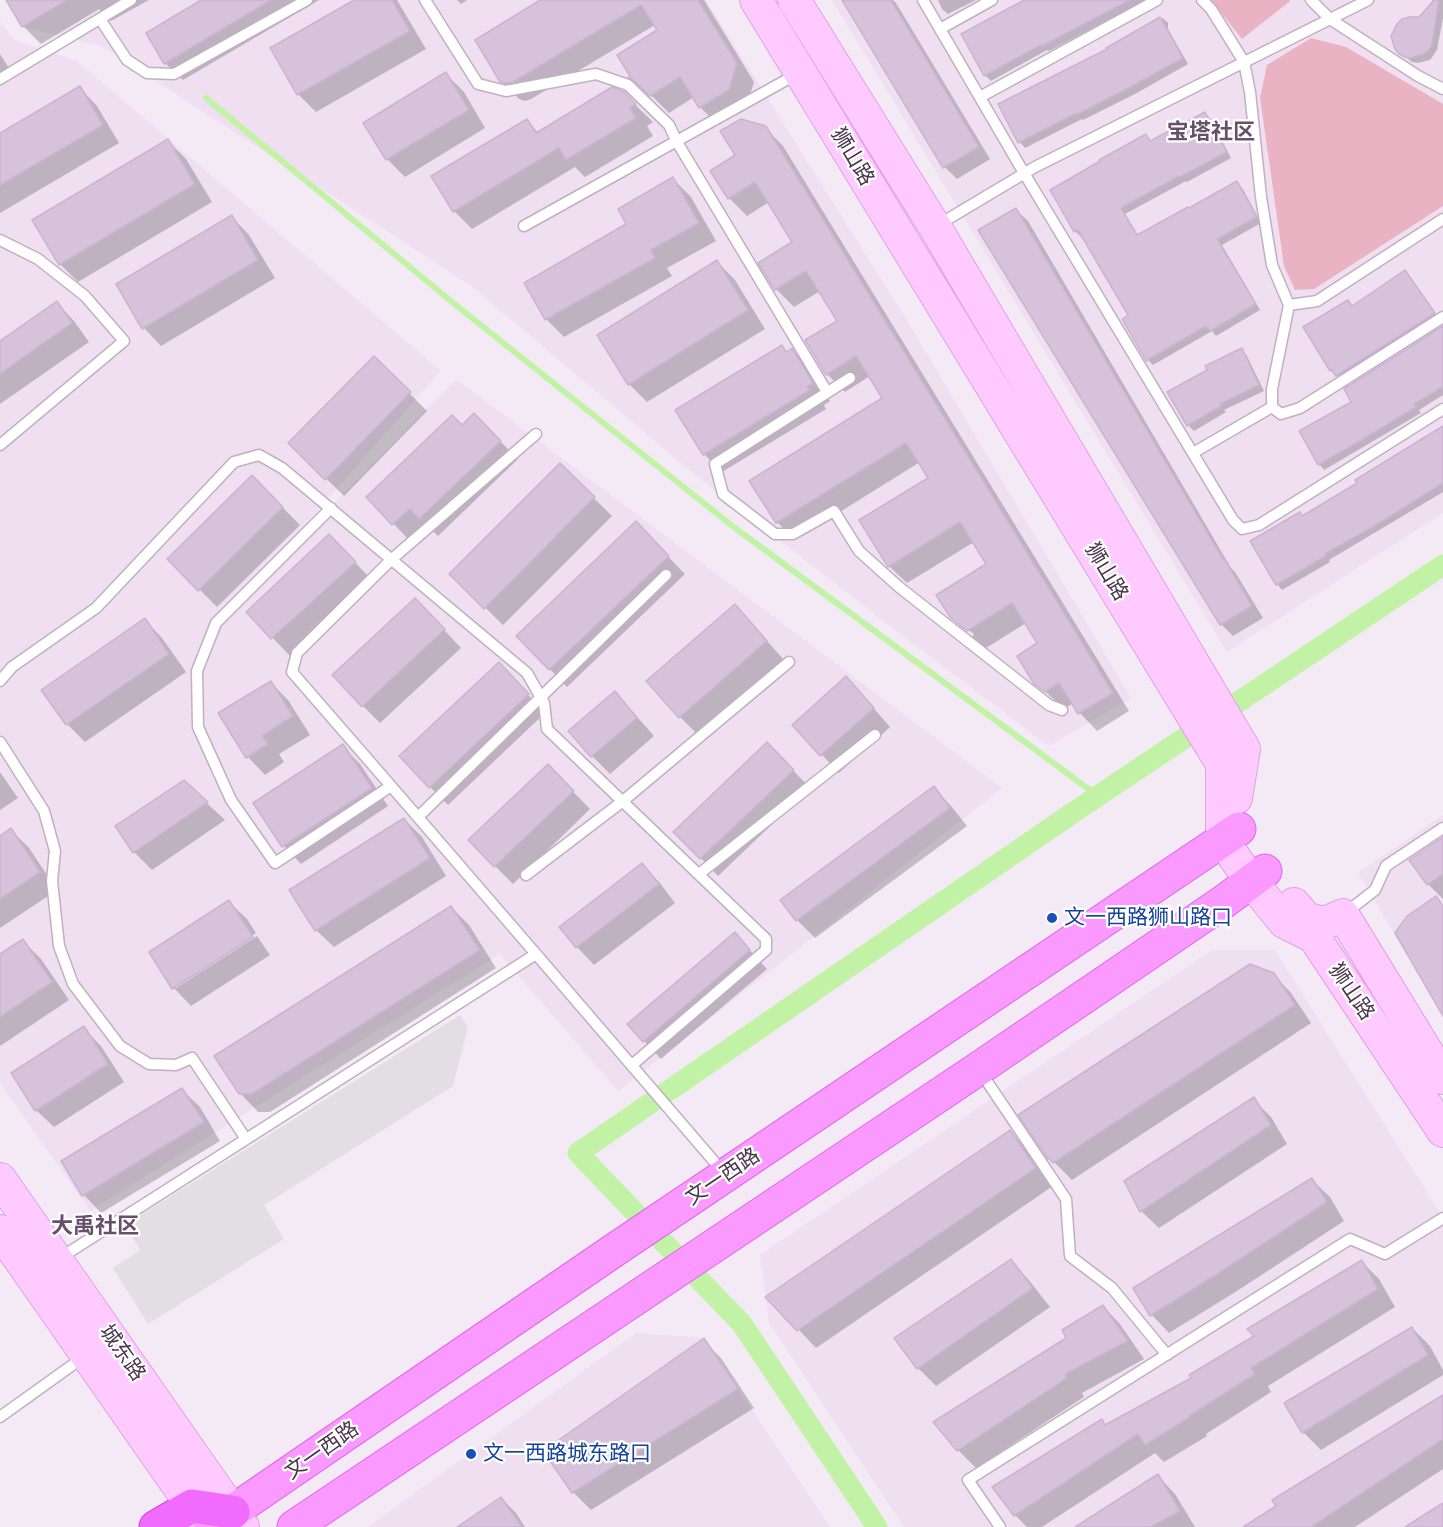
<!DOCTYPE html>
<meta charset="utf-8">
<style>
body{margin:0}
canvas{display:block;background:#f4eaf5}
</style>
<canvas width="1443" height="1527"></canvas>
<script>
const ctx = document.querySelector('canvas').getContext('2d');
ctx.lineJoin = 'round';
function fillPath(path, color) { ctx.fillStyle = color; ctx.fill(path, 'evenodd'); }
function stroke(path, color, width, dash) { ctx.strokeStyle = color; ctx.lineWidth = width; ctx.lineCap = dash ? 'butt' : 'round'; ctx.setLineDash(dash || []); ctx.stroke(path); }
function label(font, color, halo, rows, align = 'center') {
  ctx.font = font + ' "Open Sans","Noto Sans SC",sans-serif'; ctx.lineWidth = 4.5; ctx.setLineDash([]); ctx.textBaseline = 'middle'; ctx.strokeStyle = halo; ctx.fillStyle = color; for (const [text, x, y, turn = 0] of rows) {
    ctx.save(); ctx.translate(x, y); ctx.rotate((+turn || 0) * Math.PI / 180); ctx.textAlign = isNaN(turn) ? turn : align; if (halo) ctx.strokeText(text, 0, 0); ctx.fillText(text, 0, 0); ctx.restore();
  }
}
fillPath(new Path2D(`
 M6 0H706L911 327 1131 698 1049 746 895 630 689 470 470 285 102 46 22 27Z
 M832 0H1443V513L1227 652Z
 M0 21 14 40 77 61 441 371 229 610 456 379 1002 788 618 1091 500 954 90 1211 0 1083Z
 M1443 815V1016L1358 873Z
 M1212 950H1275L1443 1218V1527H904L769 1323 760 1255Z
 M636 1333 704 1338 830 1527H368Z`), '#efdff0');
fillPath(new Path2D(`
 M1211 0H1290V1L1242 39Z
 M1311 38 1346 47 1443 104V206L1314 289 1295 290 1284 266 1260 98 1267 65Z`), '#e9b3c4');
fillPath(new Path2D(`
 M460 1015 468 1028 453 1086 264 1205 284 1239 148 1324 113 1268 140 1250 125 1225Z`), '#e3dee4');
fillPath(new Path2D(`
 M7 0H149L111 21 99 9 41 44 23 26Z
 M204 0H319L183 80 165 63Z
 M357 0H397L426 49 316 112 298 94 272 49Z
 M457 0H467L461 4Z
 M543 0H704L754 82 746 107 718 125 700 107 694 97 669 113 653 97 648 95 631 77 659 30 655 25 531 99 525 101 519 99 501 81Z
 M866 0H893L896 3 990 159 957 179 945 167 849 9Z
 M938 0H976L948 14 942 9Z
 M1029 0H1146L1049 51 1047 50 991 81 985 75Z
 M1436 0H1443V18L1437 50 1430 60 1418 63 1412 62 1402 54 1420 19Z
 M1163 18 1168 23V29L1188 64 1135 94 1083 120 1082 119 1025 148 1020 142 1000 105 1108 49Z
 M0 54 10 70 0 76Z
 M446 74 464 92 485 128 405 177 387 159Z
 M80 88 97 106 119 143 0 213V135Z
 M623 93 653 122 647 126 653 136 585 177 575 167 472 229 454 211 527 121 539 133Z
 M1205 114 1211 119 1231 158 1187 182 1186 181 1125 214 1138 236 1190 210 1237 183 1243 189 1261 223 1222 245 1260 310 1216 336 1212 331 1153 365 1148 360 1130 316 1083 236 1081 237 1075 231 1146 136 1152 142Z
 M765 128 783 146 1129 711 1097 731 1080 713 1073 703 1064 709 1036 683 1039 644 1026 623 986 648 969 634 972 637 974 634 962 625V628L951 616 988 564 974 542 907 583 889 566 930 478 920 462 795 540 777 522 884 399 870 376 845 392 827 374 839 321 820 291 794 307 776 289 794 242 769 202 747 216 729 198 737 155Z
 M168 141 186 159 212 202 78 282 60 264Z
 M673 179 691 197 716 241 667 268 672 276 564 337 547 320 526 283 628 225Z
 M1016 210 1028 221 1231 568 1235 572 1263 618 1233 636 1221 624Z
 M232 217 249 235 275 278 161 346 144 328Z
 M717 262 735 280 765 329 647 402 629 384Z
 M1405 272 1410 277 1439 320 1343 381 1331 370 1348 302 1353 307Z
 M57 303 74 321 89 342 0 404V343Z
 M1443 328V395L1419 410 1421 413 1324 470 1319 464 1354 402Z
 M782 347 788 353 792 350 810 368 830 401 824 405 826 409 722 472 704 454Z
 M1242 350 1247 356 1264 391 1224 410 1226 412 1194 431 1188 425Z
 M374 358 427 411 344 496 290 443Z
 M462 427 492 433 518 459 438 536 428 526 411 542 368 497Z
 M1443 428V492L1329 560 1330 562 1282 590 1277 584 1303 517 1359 484Z
 M560 465 612 516 503 625 451 574Z
 M252 477 300 525 217 607 169 559Z
 M653 541 685 574 567 687 518 636Z
 M347 554 372 580 290 656 248 612Z
 M735 606 752 624 784 660 698 735 680 717 648 681Z
 M433 618 461 648 380 723 363 706Z
 M145 620 162 638 186 672 85 742 67 724Z
 M270 682 288 700 310 735 279 754 284 762 265 775 248 757Z
 M516 682 545 713 448 805 430 787Z
 M615 693 632 711 654 736 610 774 592 756Z
 M863 696 890 727 839 773 794 725Z
 M342 746 360 764 388 806 301 864 284 846Z
 M785 762 810 788 718 876 676 832Z
 M548 766 590 809 513 884 495 866Z
 M0 772 18 798 0 810Z
 M184 782 225 820 152 870 134 852 117 827Z
 M934 788 951 806 967 826 815 938 797 920 782 900Z
 M404 819 422 837 446 876 334 947 316 930Z
 M11 830 29 848 57 890 0 928V838Z
 M1443 839V899L1428 884Z
 M642 865 660 883 675 903 594 965 577 947Z
 M229 902 247 919 256 933 176 985V988L257 936 270 955 191 1006 174 988Z
 M451 907 469 925 496 968 270 1112H258L240 1093Z
 M735 934 767 969 661 1059 644 1041Z
 M23 941 41 959 69 1000 0 1046V956Z
 M1273 974 1291 993 1311 1023 1072 1180 1050 1158Z
 M83 1028 101 1046 124 1082 54 1127 36 1110Z
 M182 1090 200 1107 220 1141 101 1213 84 1195 63 1162Z
 M1253 1099 1271 1117 1287 1144 1159 1228 1141 1211Z
 M1010 1132 1028 1149 1053 1186 816 1348 768 1297Z
 M1312 1180 1330 1197 1344 1221 1237 1291 1169 1333 1152 1315Z
 M1011 1261 1028 1279 1050 1307 936 1386 918 1368Z
 M1361 1261 1379 1279 1395 1307 1268 1386 1271 1392 1206 1434 1207 1436 1164 1462 1155 1453 1042 1527H1027L1015 1515 994 1487 1101 1421 1107 1426 1194 1379 1256 1336Z
 M1103 1306 1120 1324 1144 1359 1082 1393 1084 1397 976 1468 958 1450 1068 1338Z
 M1412 1328 1430 1346 1443 1370V1375L1321 1450 1303 1432Z
 M703 1340 721 1358 754 1408 591 1510 573 1492Z
 M1443 1397V1469L1355 1527H1246Z
 M1158 1476 1175 1494 1195 1527H1077Z
 M501 1498 516 1513 525 1527H459Z`), '#0003');
stroke(new Path2D(`
 M206 98 452 302 735 528 1098 796`), '#c1f2a6', 6);
stroke(new Path2D(`
 M877 1527 742 1324 578 1153 1071 814 1443 565`), '#c1f2a6', 21);
const building = new Path2D(`
 M6 0H67L22 27Z
 M201 0H271L164 64 146 33Z
 M354 0H392L410 31 297 95 270 48Z
 M540 0H698L737 63 729 90 699 108 680 77 650 96 633 80 628 77 630 76 617 55 657 30 641 5 513 82 506 83 500 82 475 40Z
 M842 0H891L979 147 943 168Z
 M1024 0H1130L1042 46 1041 45 984 76 961 34Z
 M1434 0H1439L1432 44 1429 50 1424 54 1411 58 1405 57 1399 54 1395 49 1391 36 1397 24 1402 19 1409 17H1419Z
 M1160 17 1183 58 1129 88 1076 115 1075 114 1018 143 998 104 1107 49 1106 48Z
 M446 72 469 110 386 160 363 123Z
 M80 86 103 125 0 185V133Z
 M612 87 624 92 636 104 630 108 636 118 566 160 559 148 453 212 431 176 527 119 536 133Z
 M1205 112 1227 152 1180 177 1179 176 1121 208 1137 235 1188 207 1189 208 1237 181 1257 217 1217 239 1256 304 1210 331 1206 326 1146 361 1122 319 1128 315 1078 230 1074 232 1050 190 1100 161 1099 160 1146 134 1150 141Z
 M741 119 766 126 1113 693 1078 714 1059 683 1045 692 1034 684 1017 656 1037 643 1012 603 967 631 950 617 936 595 986 564 960 522 888 567 859 520 928 478 906 443 776 523 749 481 882 398 856 356 826 375 805 340 837 321 806 271 775 290 758 263 792 242 755 182 728 199 710 171 735 155 720 131Z
 M168 139 195 184 59 265 32 220Z
 M673 177 699 223 651 250 655 258 545 320 524 283 626 224 618 209Z
 M1016 208 1223 559 1224 558 1252 606 1220 625 978 230Z
 M232 215 258 260 142 329 116 284Z
 M717 260 748 310 628 385 597 335Z
 M1405 270 1435 313 1336 376 1332 370 1330 371 1303 327 1348 300 1352 306Z
 M57 301 72 323 0 374V341Z
 M1443 326V387L1414 404 1416 407 1360 441 1318 465 1299 431 1351 402 1344 389Z
 M782 345 786 352 792 348 813 383 807 387 810 390 703 455 675 410Z
 M1242 348 1259 385 1220 404 1221 406 1187 426 1167 392 1207 370 1205 366Z
 M374 356 411 392 325 480 288 443Z
 M474 413 501 441 419 519 410 509 392 525 366 497 452 415 462 425Z
 M1443 426V483L1381 522 1325 554 1326 556 1276 585 1250 541 1300 512 1302 516 1357 483 1355 480Z
 M560 463 595 497 484 609 449 574Z
 M252 475 283 507 198 591 167 559Z
 M636 521 669 556 549 670 516 636Z
 M329 534 356 562 271 639 246 612Z
 M415 598 445 629 362 707 332 675Z
 M735 604 767 641 679 718 646 681Z
 M145 618 169 654 66 725 41 690Z
 M499 662 529 694 429 788 399 756Z
 M846 676 874 708 820 756 792 725Z
 M271 681 293 716 262 736 268 744 246 758 218 713Z
 M615 691 637 718 591 757 568 731Z
 M767 742 794 770 700 859 673 832Z
 M343 744 372 788 282 847 253 803Z
 M548 764 574 791 494 867 468 840Z
 M184 780 208 802 133 853 115 826Z
 M934 786 950 808 796 921 780 900Z
 M404 818 430 858 315 931 289 890Z
 M11 828 40 872 0 899V836Z
 M1443 837V874L1427 885 1409 860Z
 M642 863 659 884 576 948 559 927Z
 M1436 896 1443 906V1016L1395 933 1407 916Z
 M229 900 253 937 172 989 149 952Z
 M451 906 480 950 252 1094H239L214 1056Z
 M735 932 750 950 643 1042 627 1024Z
 M23 939 52 982 0 1017V954Z
 M1250 964 1274 973 1295 1005 1053 1163 1050 1159H1048L1018 1115Z
 M84 1026 108 1064 35 1111 11 1073Z
 M182 1088 204 1122 82 1196 61 1161Z
 M1254 1097 1271 1125 1140 1212 1124 1181Z
 M1010 1130 1036 1168 797 1331 765 1297Z
 M1312 1178 1327 1202 1219 1273 1150 1316 1133 1288Z
 M1011 1259 1033 1288 917 1369 894 1338Z
 M1362 1260 1378 1289 1251 1368 1255 1374 1189 1416 1190 1417 1145 1445 1138 1434 1014 1516 992 1487 1102 1419 1105 1425 1191 1378 1189 1375 1254 1336 1247 1329Z
 M1103 1305 1128 1341 1065 1374 1067 1378 957 1451 933 1422 1066 1338 1062 1330Z
 M1412 1327 1428 1355 1302 1433 1284 1403Z
 M704 1338 738 1389 572 1493 543 1451Z
 M1443 1395V1439L1311 1527H1243L1276 1506 1272 1500Z
 M1158 1474 1180 1511 1151 1527H1075Z
 M501 1497 522 1527H457Z
 M1443 1503V1527H1405Z`);
fillPath(building, '#d6c2da');
stroke(building, '#cdb2d2', 1.5);
const lane = new Path2D(`
 M425 0 478 84 506 91 596 74 628 85 669 125 677 142 827 392
 M923 0 1024 173 1233 520 1242 529 1259 525 1443 409
 M1202 0 1211 9 1244 62 1250 92 1261 197 1272 265 1289 305 1317 301 1443 219
 M1311 0 1330 19 1418 76 1443 89
 M100 19 127 60 147 73 174 74 307 0
 M940 29 992 0
 M0 79 131 0
 M980 97 1157 0
 M938 225 1035 167 1368 0
 M524 226 797 74
 M0 240 38 259 85 296 124 341 0 445
 M1289 305 1272 389V407L1281 414 1300 408 1443 317
 M850 378 715 464 723 494 775 534H793L834 511 859 551 899 587 1049 705 1062 710
 M1193 453 1272 407
 M331 508 216 623 197 671 198 727 231 800 275 863 391 786 536 954
 M0 681 12 667 96 608 234 462 259 455 282 468 527 673 544 703 547 729 766 939V950L632 1065
 M0 742 44 811 55 851 52 881 59 946 73 984 120 1046 149 1064 176 1065 192 1058 246 1139
 M391 786 292 672 297 653 392 559 536 434
 M418 817 666 575
 M699 874 875 735
 M526 875 623 801 789 662
 M1344 914 1375 890 1386 866 1443 828
 M980 1071 1066 1199 1070 1256 1112 1288 1167 1355
 M60 1258 536 954 724 1173
 M0 1417 85 1356
 M1000 1527 968 1480 1350 1239 1385 1254 1443 1218`);
const secondary = new Path2D(`
 M756 0 1222 764V840L1252 882 1284 922 1314 937 1443 1131
 M794 0 935 227 1244 749 1236 798
 M1294 904 1307 919 1325 923 1343 915 1443 1078
 M0 1179 243 1527
 M0 1231 207 1527`);
const primary = new Path2D(`
 M210 1527 613 1251 1239 829
 M294 1527 978 1069 1222 903 1265 871`);
const highway = new Path2D(`
 M156 1527 192 1506 233 1512`);
stroke(lane, '#c2afc4', 13);
stroke(secondary, '#e0a2e1', 34);
stroke(primary, '#de67e6', 35);
stroke(highway, '#cb39e0', 35);
stroke(lane, '#fff', 10);
stroke(secondary, '#ffcaff', 32);
stroke(primary, '#fa99ff', 33);
stroke(highway, '#f16bff', 33);
for (const [x, y, r, color] of [
 [1052,918,6,"#1a4fb4"],
 [471,1454,6,"#1a4fb4"]
]) { const dot = new Path2D(); dot.arc(x, y, r, 0, 2 * Math.PI); ctx.fillStyle = color; ctx.fill(dot); stroke(dot, '#fff', 2); }
label('21px', '#473849', '#fff', [
 ["狮山路",852,157,59],
 ["狮山路",1106,572,59],
 ["狮山路",1351,992,56],
 ["文一西路",723,1177,-34],
 ["城东路",122,1353,55],
 ["文一西路",322,1451,-35]
]);
label('21px', '#164399', '#fff', [
 ["文一西路狮山路口",1064,918],
 ["文一西路城东路口",483,1454]
], 'left');
label('bold 22px', '#684f6c', '#fff', [
 ["宝塔社区",1211,133],
 ["大禹社区",95,1227]
]);
</script>
